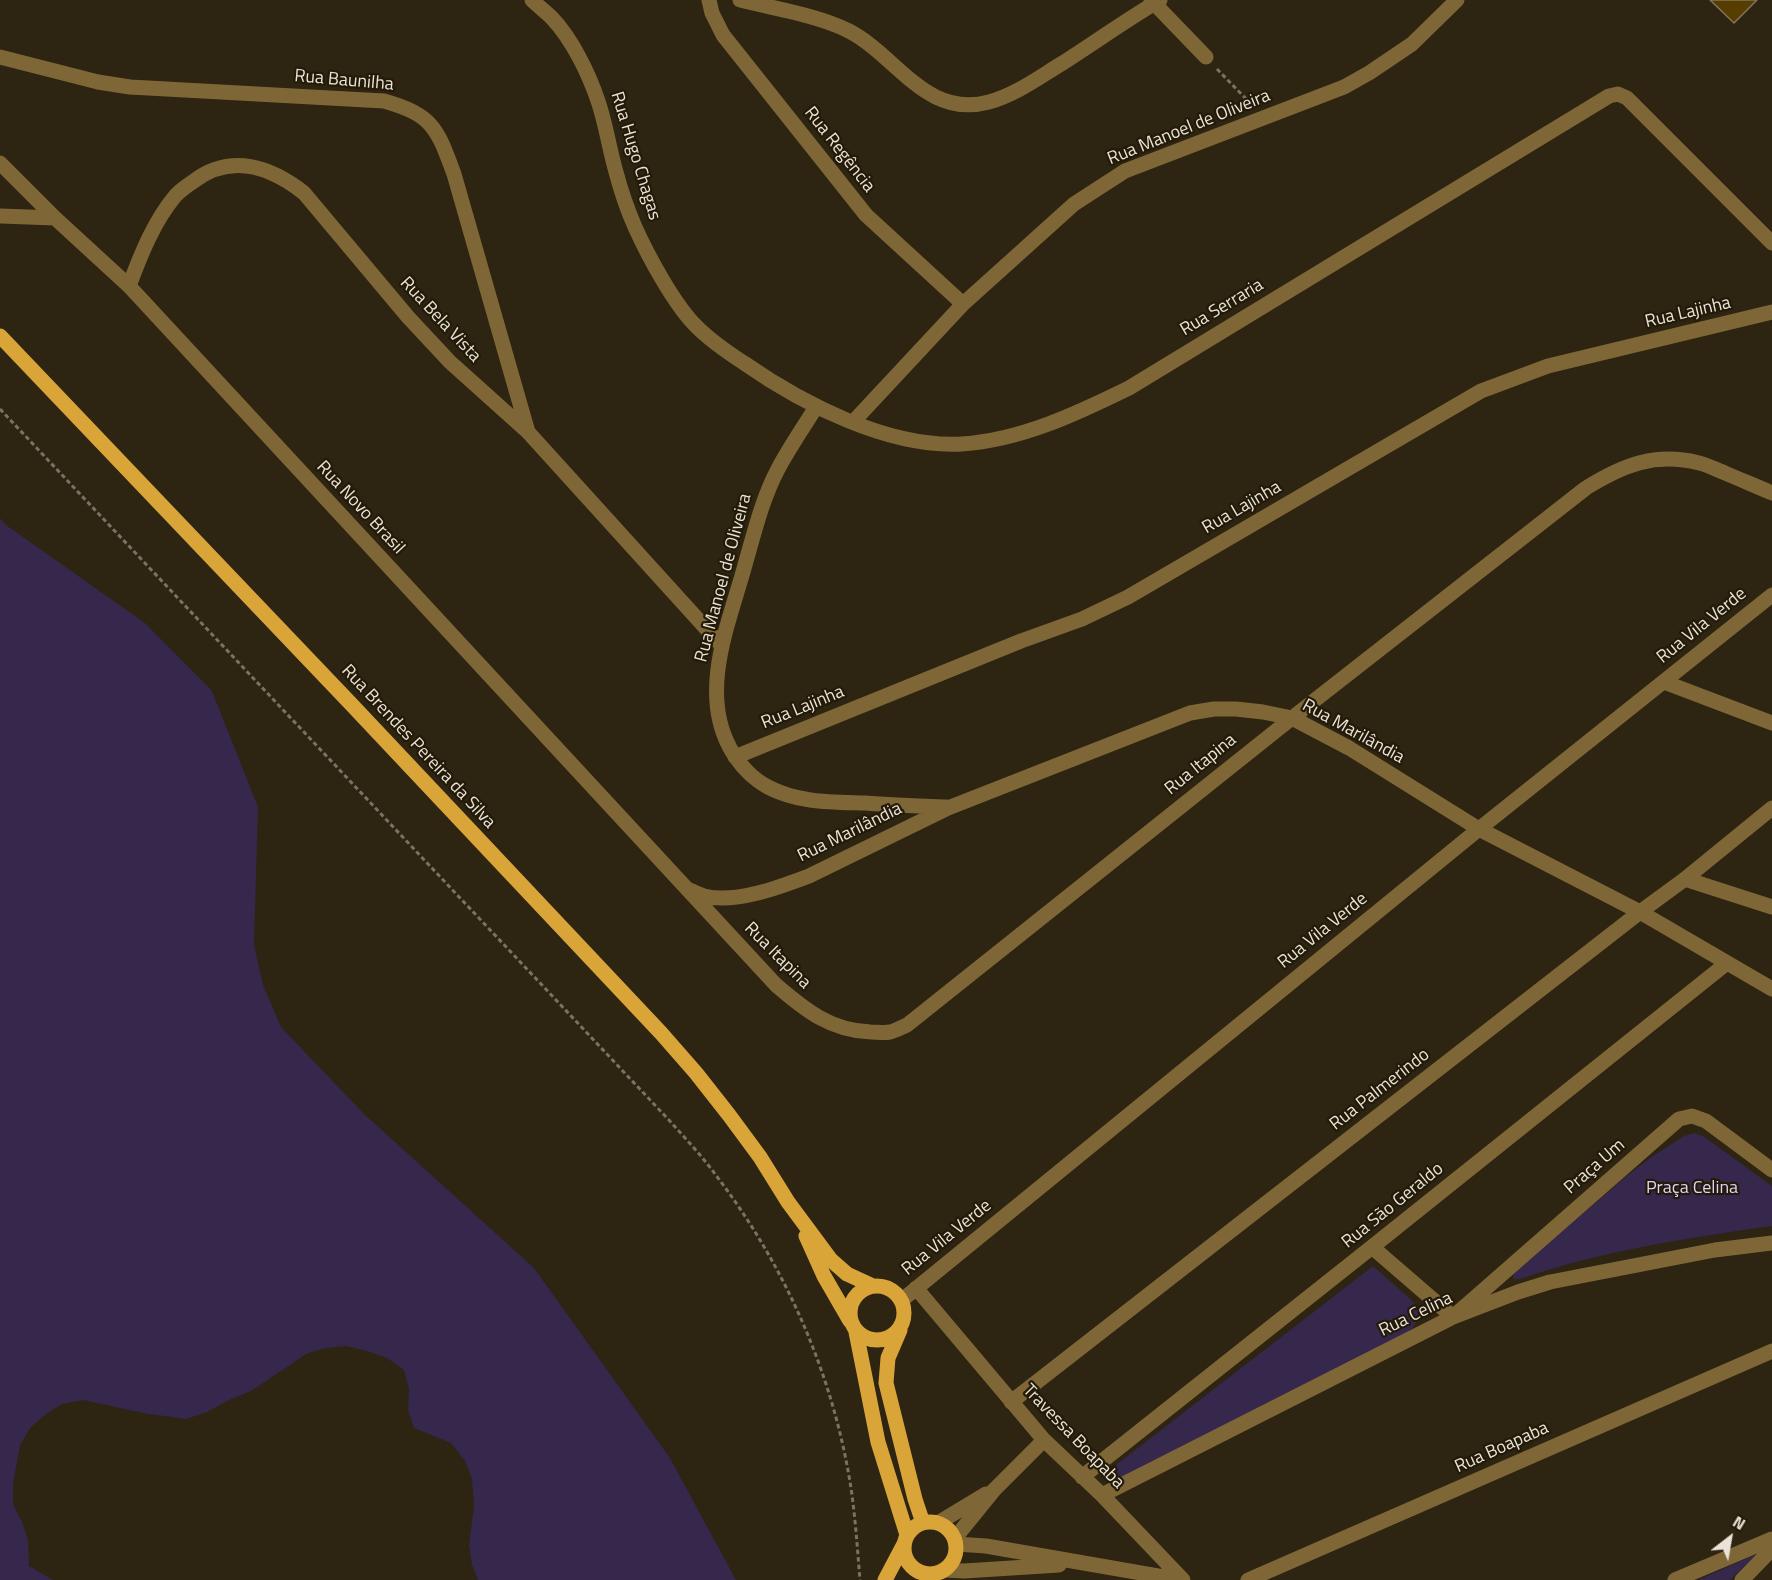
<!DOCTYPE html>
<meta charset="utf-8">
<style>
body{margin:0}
#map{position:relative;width:1772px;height:1580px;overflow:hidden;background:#2d2412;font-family:"Titillium Web",sans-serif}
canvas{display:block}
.north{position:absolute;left:1700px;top:1508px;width:60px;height:60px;-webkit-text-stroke:4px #231a08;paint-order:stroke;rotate:31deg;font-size:16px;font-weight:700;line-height:24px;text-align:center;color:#e9e3d8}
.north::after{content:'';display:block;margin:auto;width:21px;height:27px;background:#e9e3d8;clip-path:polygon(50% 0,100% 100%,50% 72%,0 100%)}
</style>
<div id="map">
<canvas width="1772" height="1580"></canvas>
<div class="north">N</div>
</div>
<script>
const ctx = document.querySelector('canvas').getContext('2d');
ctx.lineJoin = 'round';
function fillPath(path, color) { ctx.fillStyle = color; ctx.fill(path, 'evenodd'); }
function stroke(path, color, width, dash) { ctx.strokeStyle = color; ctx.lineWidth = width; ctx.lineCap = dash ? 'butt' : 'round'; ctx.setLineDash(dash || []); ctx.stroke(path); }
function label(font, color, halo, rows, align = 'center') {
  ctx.font = font + ' "Titillium Web",sans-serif'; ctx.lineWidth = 4.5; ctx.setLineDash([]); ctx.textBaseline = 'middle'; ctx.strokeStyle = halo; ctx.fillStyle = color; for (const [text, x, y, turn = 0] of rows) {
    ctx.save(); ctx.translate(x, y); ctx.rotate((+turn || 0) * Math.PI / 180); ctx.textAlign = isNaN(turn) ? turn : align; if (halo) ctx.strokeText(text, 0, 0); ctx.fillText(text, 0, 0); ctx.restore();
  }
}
fillPath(new Path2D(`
 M0 518 6 525 145 623 212 691 258 807 254 945 263 985 281 1027 364 1114 534 1268 670 1458 736 1580H478L472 1565 469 1545 474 1506 472 1479 465 1461 451 1443 414 1428 408 1410 409 1389 404 1370 387 1358 367 1351 346 1346 326 1348 308 1353 251 1391 229 1400 207 1412 186 1419 143 1413 83 1400 62 1404 46 1414 31 1427 20 1445 13 1484V1504L22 1522 28 1540 29 1566 53 1580H0Z
 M1694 1133 1703 1136 1772 1186V1226C1687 1238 1601 1251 1520 1279H1514L1513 1273 1628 1175 1653 1156 1684 1136Z
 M1373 1266 1418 1306C1421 1318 1415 1327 1406 1334L1121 1478 1110 1477 1109 1474 1117 1464Z
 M1757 1554 1730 1580H1698Z`), '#36274d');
const building = new Path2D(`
 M1710 0H1757L1734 23Z`);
fillPath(building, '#573d00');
stroke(building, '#817561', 1.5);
stroke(new Path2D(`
 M1217 69 1252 105
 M0 409 668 1119C685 1138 703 1157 718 1178 784 1265 830 1368 849 1476 855 1510 857 1545 860 1580`), '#7a7263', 3, [4.5, 3]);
stroke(new Path2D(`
 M532 0C538 6 546 12 552 18 572 39 589 74 598 101 606 124 609 148 616 172 621 191 627 209 635 227 648 256 675 306 697 327 711 341 727 352 744 363 803 404 888 448 962 444 1021 440 1076 414 1129 388L1609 96 1618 94 1627 98 1772 243
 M709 0 712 13 723 35 866 215 963 304
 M740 0C773 8 820 16 849 31 897 56 926 119 989 102 1015 95 1038 78 1061 64 1094 43 1126 20 1160 0
 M1151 0 1206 57
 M0 57 98 82 130 87 384 101C433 115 437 128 454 174L528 432
 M0 163 55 218 129 286 776 985C805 1010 831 1031 871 1032 877 1032 884 1033 890 1032 895 1031 902 1027 907 1025L1292 718 1586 488C1623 465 1655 452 1699 463 1708 465 1717 470 1725 473 1741 480 1756 486 1772 493
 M0 216 55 218
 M129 286C141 254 154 221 176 195 181 190 188 185 194 181 231 153 271 167 304 193L408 317 450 362 528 432 722 646
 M816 407C803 428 789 448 778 469 761 501 753 538 743 572 727 628 700 693 730 748 739 764 751 778 768 787 798 803 832 802 865 803 892 805 920 806 947 807
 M853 422 963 304 1074 204 1125 171 1344 87 1369 73 1412 44 1457 0
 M1664 682 1772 723
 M735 757 1021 641 1082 619 1128 597 1481 391 1548 366 1772 312
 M1685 879 1772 907
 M687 889C692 891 698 894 704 896 736 904 780 887 809 876L948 808 1190 713 1214 709H1236L1263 712 1292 718 1349 748 1479 829 1640 912 1772 989
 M1372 1247 1453 1317 1679 1119 1692 1116 1706 1121 1772 1170
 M916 1288 1044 1440 1102 1495 1183 1580
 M902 1300 1479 829 1772 595
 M1011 1402 1640 912 1685 879 1772 808
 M1082 1477 1372 1247 1727 963
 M1102 1495 1453 1317 1518 1292 1550 1282 1715 1250 1772 1243
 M938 1523 986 1494
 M955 1538 994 1490 1044 1440
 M956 1544 986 1546 1158 1576 1179 1577
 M946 1570 964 1571 1059 1565
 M1248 1580 1772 1351
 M1675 1580 1772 1539
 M1742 1580 1772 1549`), '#7f6637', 15);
stroke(new Path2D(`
 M0 336 352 705 661 1033 696 1073 729 1115 760 1157 788 1202 831 1260 847 1274 873 1286
 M806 1236 824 1276 850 1321
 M850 1313a27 27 0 1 1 54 0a27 27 0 1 1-54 0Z
 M900 1330 888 1358 886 1383 915 1499 923 1523
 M856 1332 878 1442 907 1535
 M904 1548a26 26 0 1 1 52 0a26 26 0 1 1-52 0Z
 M885 1580 904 1544`), '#daa538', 15);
label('18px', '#e9e3d8', '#231a08', [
 ["Rua Baunilha",344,81,5],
 ["Rua Manoel de Oliveira",1189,128,-22],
 ["Rua Regência",839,150,52],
 ["Rua Hugo Chagas",635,156,73],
 ["Rua Serraria",1222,308,-31],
 ["Rua Lajinha",1688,313,-13],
 ["Rua Bela Vista",440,320,47],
 ["Rua Novo Brasil",360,508,47],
 ["Rua Lajinha",1242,508,-30],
 ["Rua Manoel de Oliveira",724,578,-75],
 ["Rua Vila Verde",1702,626,-39],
 ["Rua Lajinha",803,708,-22],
 ["Rua Marilândia",1353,732,29],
 ["Rua Brendes Pereira da Silva",418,747,47],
 ["Rua Itapina",1201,765,-39],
 ["Rua Marilândia",850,833,-26],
 ["Rua Vila Verde",1323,931,-39],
 ["Rua Itapina",777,956,45],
 ["Rua Palmerindo",1380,1090,-38],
 ["Praça Um",1595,1167,-41],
 ["Rua São Geraldo",1393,1206,-39],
 ["Rua Vila Verde",947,1238,-39],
 ["Rua Celina",1416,1315,-26],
 ["Travessa Boapaba",1073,1437,46],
 ["Rua Boapaba",1502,1448,-24]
]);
label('18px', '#dfd2f8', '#231a08', [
 ["Praça Celina",1692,1189]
]);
</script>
